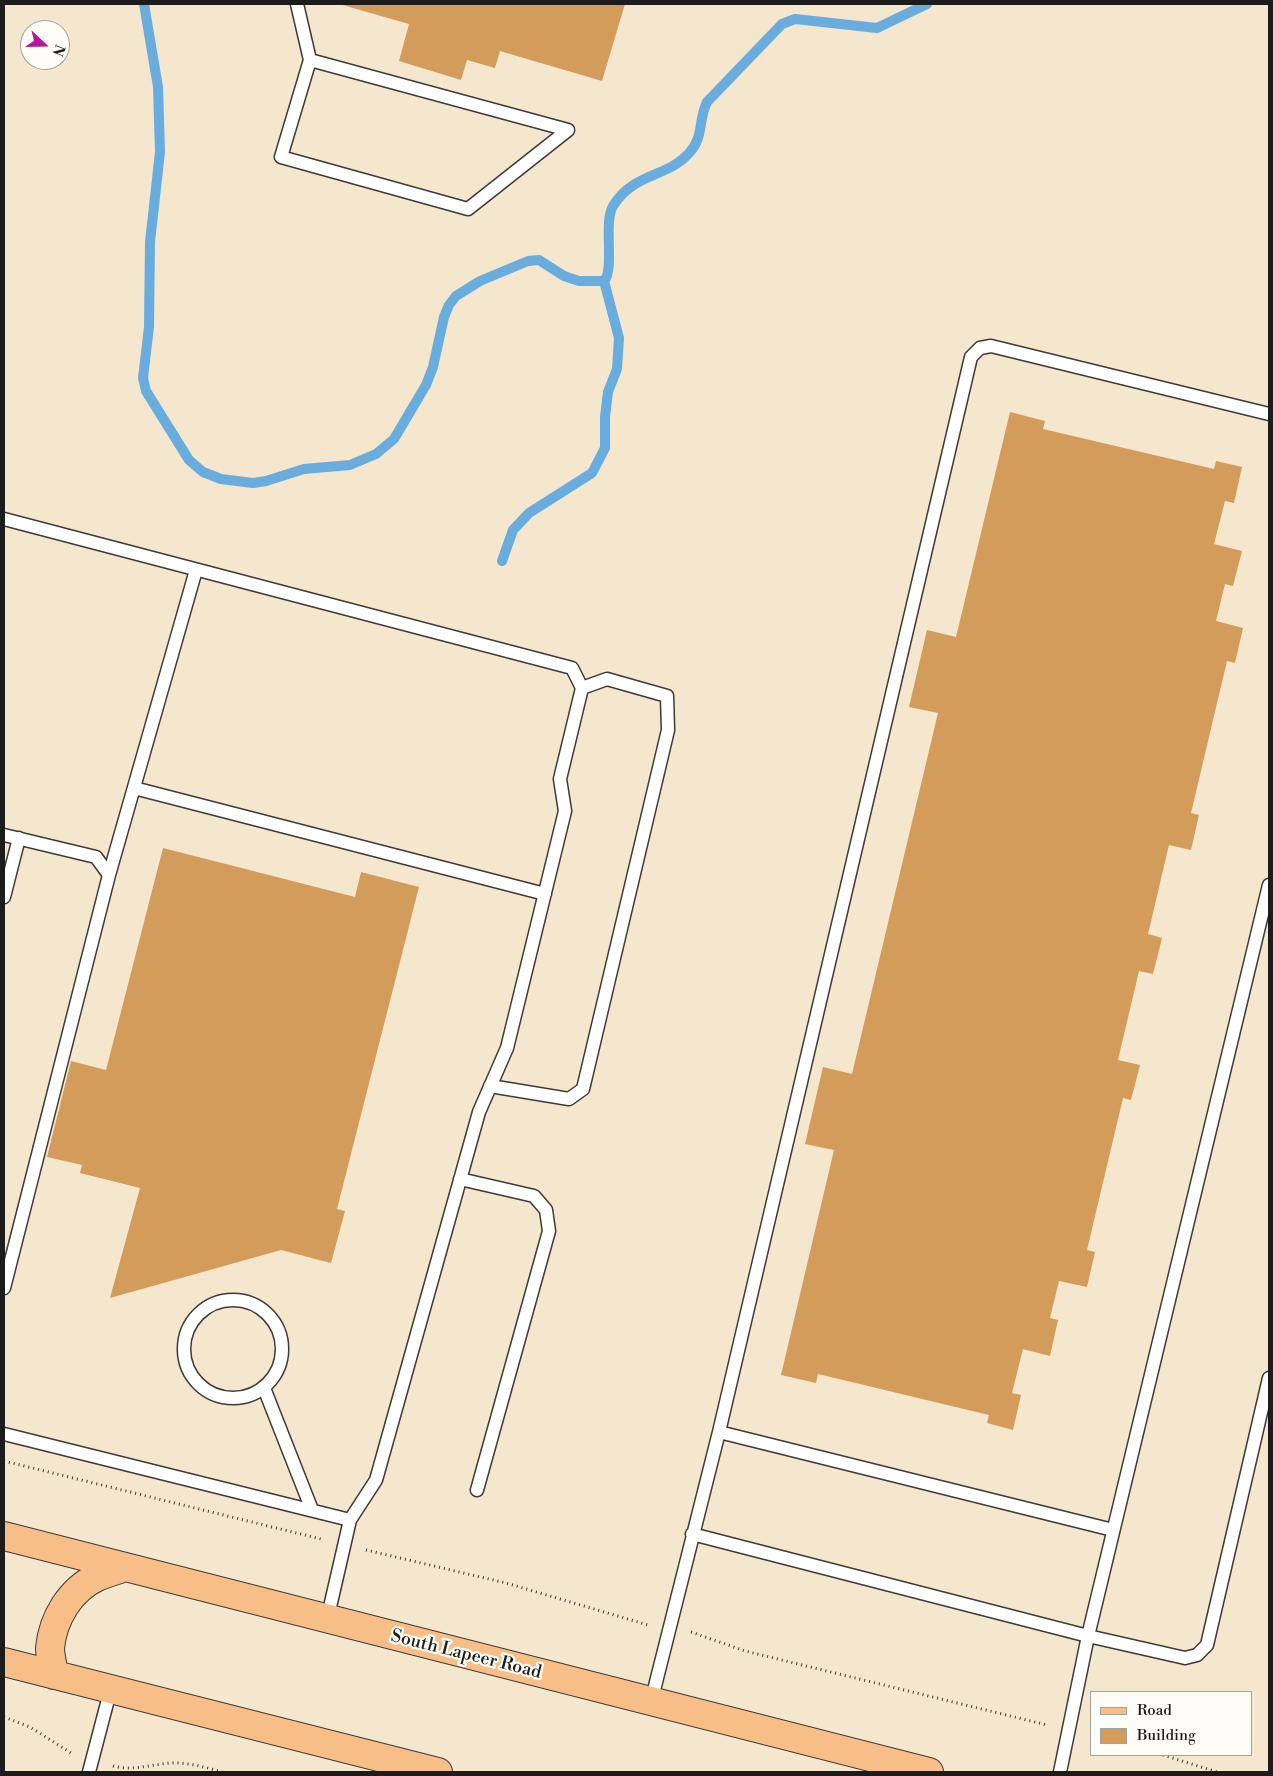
<!DOCTYPE html>
<style>
body{margin:0}
#map{position:relative;width:1273px;height:1776px;overflow:hidden;background:#f5e6ce;font-family:"Libre Bodoni",serif}
canvas{display:block}
.frame{position:absolute;inset:0;border:5px solid #1c1c1c;pointer-events:none}
.legend{position:absolute;left:1090px;top:1691px;width:162px;height:65px;box-sizing:border-box;background:#fdfcf7;border:1px solid #a3a29f;margin:0;padding:6px 9px;list-style:none;font-size:15px;color:#1c1c1c}
.legend li{display:flex;align-items:center;gap:10px;height:25px}
.legend b{width:25px;border:1px solid #a3a29f}
.north{position:absolute;left:20px;top:20px;width:50px;height:50px;box-sizing:border-box;background:#fdfcf7;border:1px solid #a3a29f;border-radius:50%;rotate:111deg;font-size:14px;font-weight:700;line-height:20px;text-align:center;color:#1c1c1c}
.north::after{content:'';display:block;margin:auto;width:18px;height:22px;background:#b5179e;clip-path:polygon(50% 0,100% 100%,50% 72%,0 100%)}
</style>
<div id="map">
<canvas width="1273" height="1776"></canvas>
<div class="frame"></div>
<ul class="legend">
<li><b style="height:6px;background:#f7be88"></b>Road</li>
<li><b style="height:14px;background:#d39c5b"></b>Building</li>
</ul>
<div class="north">N</div>
</div>
<script>
const ctx = document.querySelector('canvas').getContext('2d');
ctx.lineJoin = 'round';
function stroke(path, color, width, dash) { ctx.strokeStyle = color; ctx.lineWidth = width; ctx.lineCap = dash ? 'butt' : 'round'; ctx.setLineDash(dash || []); ctx.stroke(path); }
function fillPath(path, color) { ctx.fillStyle = color; ctx.fill(path, 'evenodd'); }
function label(font, color, halo, rows, align = 'center') {
  ctx.font = font + ' "Libre Bodoni",serif'; ctx.lineWidth = 4.5; ctx.setLineDash([]); ctx.textBaseline = 'middle'; ctx.strokeStyle = halo; ctx.fillStyle = color; for (const [text, x, y, turn = 0] of rows) {
    ctx.save(); ctx.translate(x, y); ctx.rotate((+turn || 0) * Math.PI / 180); ctx.textAlign = isNaN(turn) ? turn : align; if (halo) ctx.strokeText(text, 0, 0); ctx.fillText(text, 0, 0); ctx.restore();
  }
}
stroke(new Path2D(`
 M144 4 158 87 160 152 150 242 149 327 143 378 146 391 189 460 203 472 221 479 253 483 266 481 304 469 350 465 376 454 394 439 426 385 433 367 444 317 449 305 456 296 480 281 528 261 539 260 564 276 579 281H604
 M604 281C615 269 603 223 613 206 634 172 668 178 690 152 704 136 698 120 707 102L782 24 795 19 877 28 927 4
 M502 561 513 530 529 513 592 473 605 448V417L608 392 617 369 619 338 604 281`), '#69adde', 10);
fillPath(new Path2D(`
 M339 4H625L602 81 500 51 495 68 467 60 461 80 399 61 409 24Z
 M1010 412 1045 421 1043 429 1214 469 1216 461 1242 467 1234 503 1225 501 1214 544 1242 551 1233 586 1225 584 1216 621 1243 628 1235 663 1227 661 1191 813 1199 815 1191 850 1169 845 1148 934 1162 938 1153 974 1139 971 1118 1060 1140 1065 1131 1100 1123 1098 1087 1250 1095 1252 1087 1287 1059 1281 1050 1318 1058 1320 1050 1356 1023 1349 1012 1393 1021 1395 1013 1430 987 1423 989 1415 818 1374 816 1383 781 1375 834 1150 805 1144 823 1067 852 1074 938 713 909 707 927 630 956 637Z
 M163 848 355 897 361 872 419 887 337 1209 345 1211 331 1263 281 1250 110 1298 140 1188 80 1173 82 1165 47 1157 71 1061 106 1070Z`), '#d39c5b');
const lane = new Path2D(`
 M297 4 310 60 281 157 468 209 568 130 310 60
 M4 519 572 668 582 688 560 779 565 811 507 1048 479 1112 376 1480 350 1520 327 1620
 M134 788 545 894
 M4 835 96 857 109 875 4 1288
 M109 875 196 570
 M4 897 19 838
 M490 1086 569 1099 583 1089 668 730 667 696 607 679 582 688
 M460 1179 534 1196 546 1210 549 1231 477 1490
 M184 1349a49 49 0 1 1 98 0a49 49 0 1 1-98 0Z
 M264 1388 312 1510
 M719 1432 1113 1530
 M4 1434 350 1520
 M692 1534 1088 1636 1185 1658 1197 1655 1207 1645 1269 1378
 M651 1702 719 1432 971 357 980 348 991 346 1269 414
 M89 1772 111 1688
 M1060 1772 1088 1636 1269 885`);
const primary = new Path2D(`
 M4 1536 929 1772
 M4 1662 438 1772
 M54 1675C53 1666 50 1656 50 1648 53 1618 70 1590 97 1577 106 1573 117 1570 126 1567`);
stroke(lane, '#3d3a37', 15);
stroke(primary, '#3d3a37', 30);
stroke(new Path2D(`
 M4 1461 321 1539
 M366 1550 506 1583 648 1625
 M691 1632 745 1651 1047 1725
 M4 1717 30 1727 71 1753
 M1163 1755 1217 1772
 M113 1766C136 1772 156 1762 179 1763 194 1764 208 1768 222 1772`), '#3d3a37', 3, [1, 4]);
stroke(lane, '#fff', 12);
stroke(primary, '#f7be88', 28);
label('18px', '#1c1c1c', '#fdfcf7', [
 ["South Lapeer Road",466,1655,14]
]);
</script>
